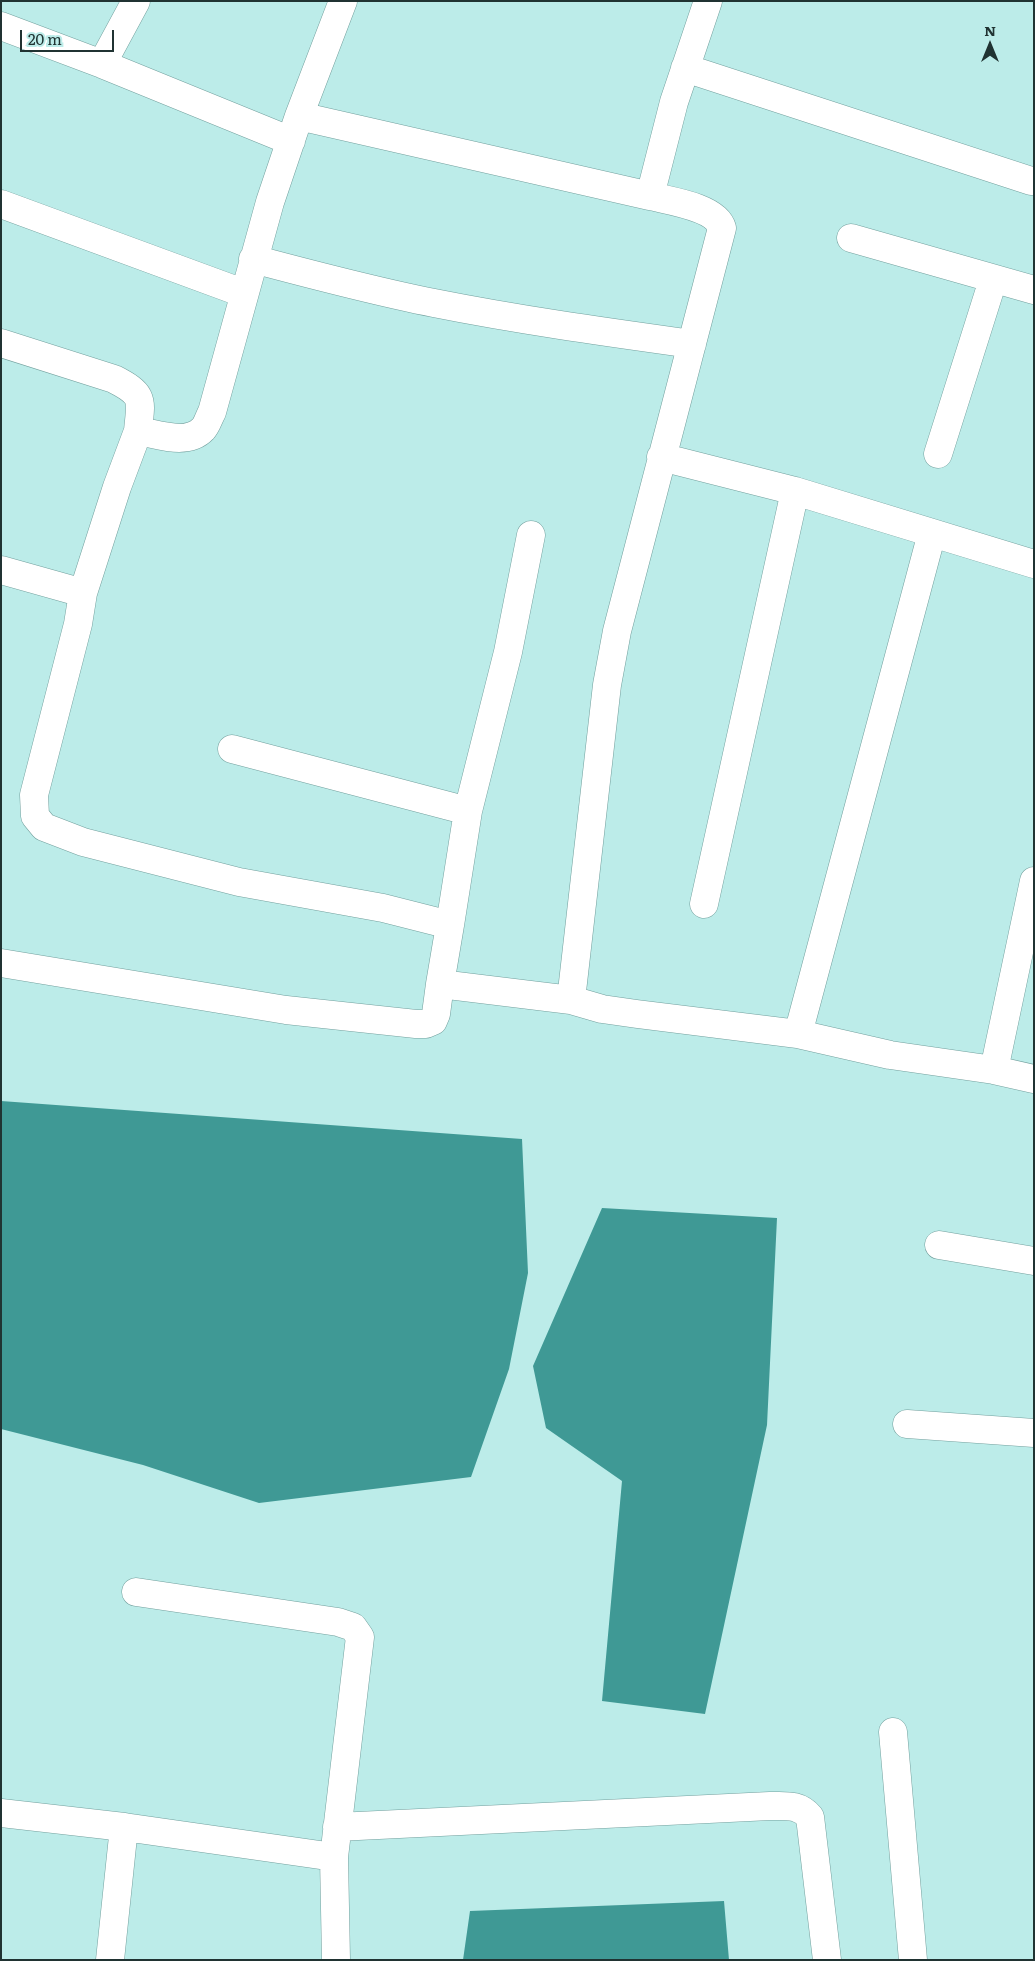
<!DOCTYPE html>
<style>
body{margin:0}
#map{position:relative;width:1035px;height:1961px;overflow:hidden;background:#bcece9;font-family:Literata,serif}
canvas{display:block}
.frame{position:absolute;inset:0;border:2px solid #203332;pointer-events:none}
.north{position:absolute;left:965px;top:20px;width:50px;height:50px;-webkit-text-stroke:4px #bcece9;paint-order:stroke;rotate:0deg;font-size:14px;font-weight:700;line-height:20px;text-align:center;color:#203332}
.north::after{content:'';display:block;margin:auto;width:18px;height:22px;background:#203332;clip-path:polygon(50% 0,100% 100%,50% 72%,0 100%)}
.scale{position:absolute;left:20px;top:30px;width:94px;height:22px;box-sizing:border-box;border:2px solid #203332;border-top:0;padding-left:6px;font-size:15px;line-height:18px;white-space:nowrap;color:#203332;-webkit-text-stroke:4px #bcece9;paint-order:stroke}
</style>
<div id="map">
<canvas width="1035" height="1961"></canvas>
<div class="frame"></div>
<div class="north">N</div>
<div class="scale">20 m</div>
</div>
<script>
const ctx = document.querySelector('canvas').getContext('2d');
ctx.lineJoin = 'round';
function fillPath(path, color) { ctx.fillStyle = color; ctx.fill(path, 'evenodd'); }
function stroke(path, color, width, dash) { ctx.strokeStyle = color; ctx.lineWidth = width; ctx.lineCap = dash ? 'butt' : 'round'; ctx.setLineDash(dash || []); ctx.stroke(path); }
fillPath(new Path2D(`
 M1 1101 522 1139 528 1273 509 1369 471 1477 259 1503 143 1465 1 1429Z
 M602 1208 777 1218 767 1425 705 1714 602 1701 622 1481 546 1428 533 1366Z
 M724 1901 729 1960H463L470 1911Z`), '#3f9995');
const minor = new Path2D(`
 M1 26 102 64 291 141
 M102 64 136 1
 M685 68 1031 181
 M299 116 650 196
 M1 204 243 293
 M851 238 1034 290
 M253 259C313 275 373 291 434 303 519 320 606 332 692 344
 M1 343 114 379C145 395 141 399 138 431
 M938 454 993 280
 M661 457 795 491 1034 564
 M1 570 83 593 78 624 34 795 35 816 44 827 83 842 239 882 383 908 450 925 440 984 571 1000 602 1009 637 1014 798 1034 890 1055 994 1070 1034 1079
 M83 593 117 487 138 431C158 434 187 446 203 429 207 425 209 417 212 412L270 202 299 116 343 1
 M232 749 468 811
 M704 904 795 491
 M450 925 468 811 508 652 531 535
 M1 963 286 1010 416 1024H426L433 1021 436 1014 440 984
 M571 1000 607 685 617 631 722 228C716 207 670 201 650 196L674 102 708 1
 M798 1034 932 533
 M994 1070 1034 881
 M939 1245 1034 1261
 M907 1424 1034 1433
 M136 1592 338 1622 353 1627 360 1637 334 1857 336 1960
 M893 1732 913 1960
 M1 1813 124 1827
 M337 1827 770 1806C787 1806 799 1804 810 1817L827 1960
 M110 1960 124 1827 334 1857`);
stroke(minor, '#73a09e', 29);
stroke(minor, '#fff', 28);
</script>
